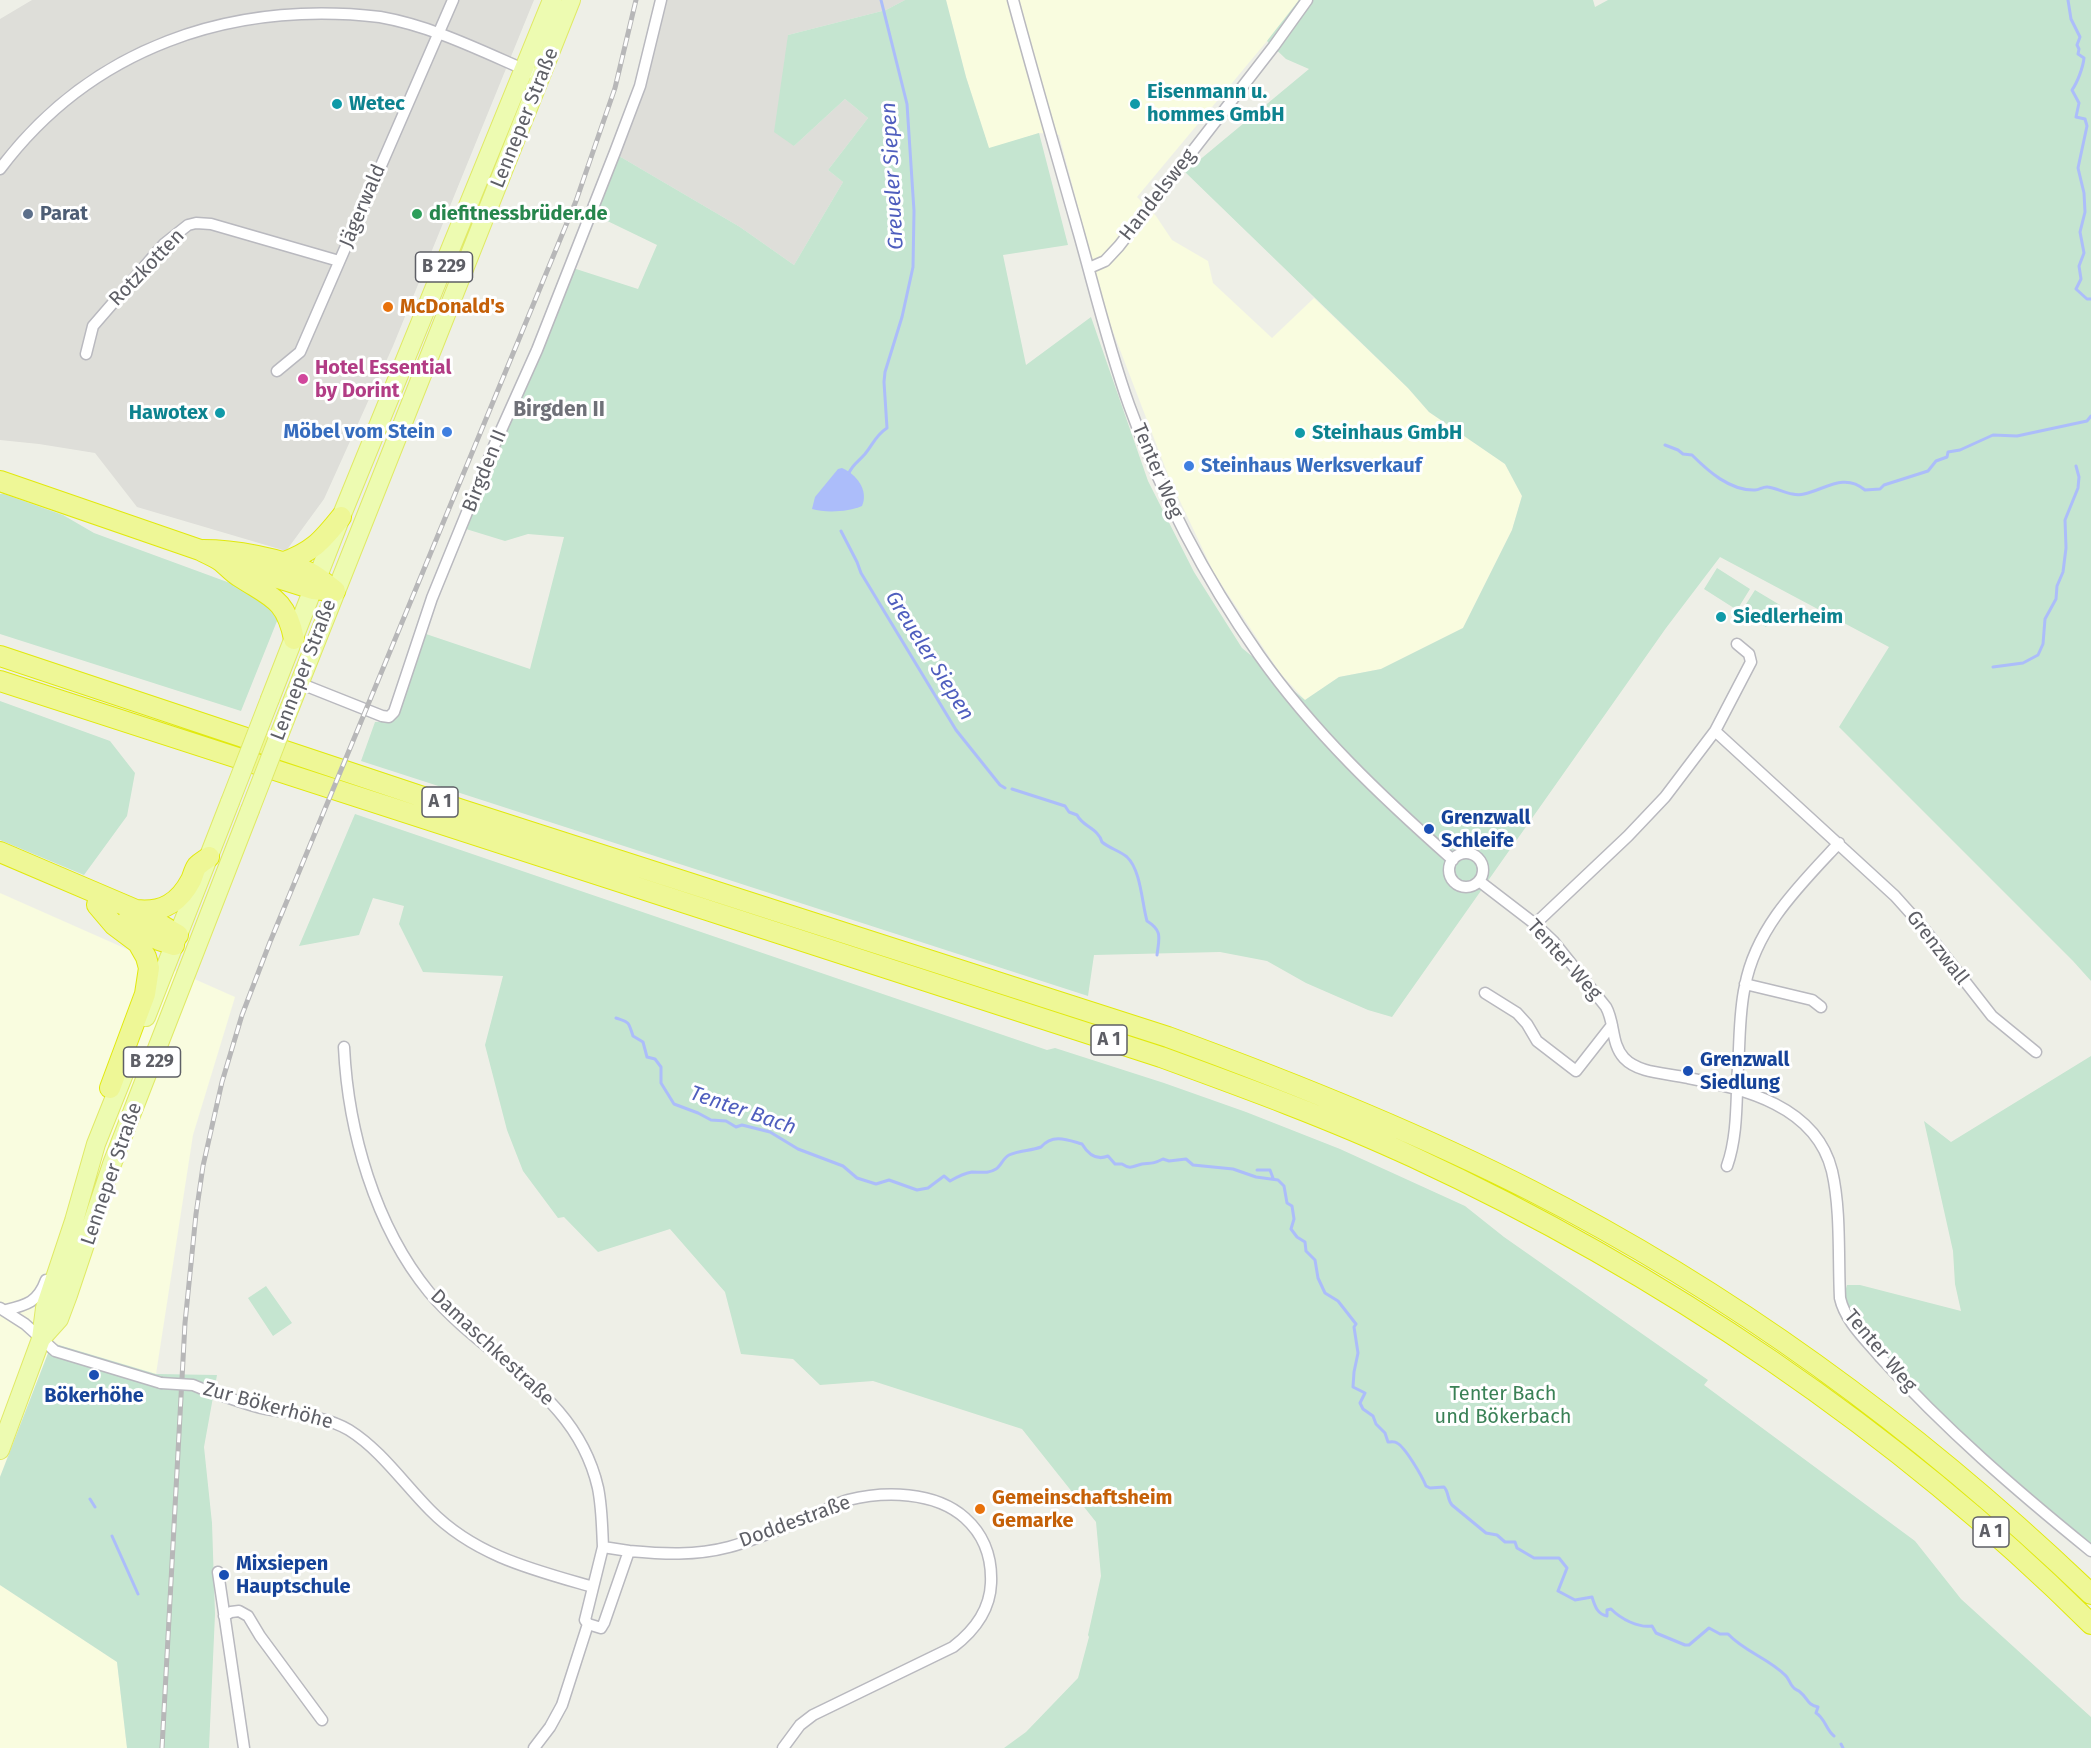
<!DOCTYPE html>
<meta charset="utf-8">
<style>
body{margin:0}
canvas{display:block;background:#eeefe7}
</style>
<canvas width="2091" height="1748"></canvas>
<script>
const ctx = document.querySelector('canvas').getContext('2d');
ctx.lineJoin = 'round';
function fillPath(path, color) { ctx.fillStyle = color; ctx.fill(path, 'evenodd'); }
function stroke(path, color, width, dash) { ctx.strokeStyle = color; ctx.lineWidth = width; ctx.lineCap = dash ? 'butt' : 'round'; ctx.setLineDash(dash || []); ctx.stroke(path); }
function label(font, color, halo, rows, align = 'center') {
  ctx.font = font + ' "Fira Sans",sans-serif'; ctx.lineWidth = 6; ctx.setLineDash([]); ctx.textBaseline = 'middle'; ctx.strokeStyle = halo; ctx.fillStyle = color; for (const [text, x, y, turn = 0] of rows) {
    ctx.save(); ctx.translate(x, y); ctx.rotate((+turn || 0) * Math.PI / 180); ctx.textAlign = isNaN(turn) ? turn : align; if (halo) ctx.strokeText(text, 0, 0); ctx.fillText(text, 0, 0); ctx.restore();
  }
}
fillPath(new Path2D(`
 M946 0H1299L1267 41 1137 197 1156 216 1172 240 1208 261 1213 283 1272 338 1314 298 1408 388 1429 412 1505 464 1522 496 1512 530 1463 628 1381 669 1339 677 1305 700 1280 673 1214 573 1170 480 1107 316 1059 135 1039 133 989 149 966 77Z
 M0 893 235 997 193 1135 156 1374 52 1343 0 1477Z
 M0 1585 117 1662 127 1748H0Z`), '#f9fcdf');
fillPath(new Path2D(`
 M32 0H534L393 346 324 499 286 551 137 507 95 453 39 444 0 440V19Z
 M665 0H905L886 10 788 35 794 146 845 99 868 118 828 170 843 182 794 265 740 227 619 156 642 94 656 43Z`), '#deded9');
fillPath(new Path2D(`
 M905 0H946L966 77 989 148 1039 133 1068 245 1003 255 1026 365 1091 317 1148 481 1194 572 1242 648 1305 700 1339 677 1381 669 1463 628 1512 530 1522 496 1505 464 1429 412 1408 388 1185 172 1309 69 1286 59 1267 41 1299 0H1593L1595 7 1608 0H2091V981L2073 961 1839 727 1889 647 1720 557 1666 628 1392 1017 1368 1010 1306 983 1267 961 1220 952 1094 955 1088 996 361 761 375 722 393 721 423 633 530 669 564 537 528 534 505 541 466 529 573 268 638 289 657 245 595 215 619 156 740 227 794 265 843 182 828 170 868 118 845 99 794 146 774 132 788 35 886 10Z
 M0 494H4L63 515 94 533 249 590 279 616 241 711 0 634Z
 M1717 568 1750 589 1737 610 1704 589Z
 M1755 590 1780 605 1766 627 1741 612Z
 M0 701 110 741 135 773 127 816 84 875 0 840Z
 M355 814 1047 1050 1055 1048 1164 1083 1246 1112 1340 1149 1465 1206 1504 1237 1708 1380 1704 1385 1915 1541 1961 1599 2091 1717V1748H1004L1026 1732 1078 1678 1089 1637 1088 1635 1101 1576 1096 1522 1022 1429 873 1381 820 1385 793 1359 741 1354 725 1292 670 1229 598 1252 564 1217 558 1218 523 1171 507 1130 485 1045 503 976 423 972 399 924 404 906 373 898 359 935 299 946Z
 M2091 1056V1548L1902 1381 1841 1305 1847 1285H1860L1961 1311 1955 1284 1953 1251 1924 1121 1951 1142Z
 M266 1286 292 1323 273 1336 248 1298Z
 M52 1343 156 1374 217 1375 204 1447 212 1523 215 1614 209 1748H127L117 1662 0 1585V1477Z`), '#c5e5d0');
fillPath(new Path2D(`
 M842 468C856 474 869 490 862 506 849 512 825 513 812 509L815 497 838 469Z`), '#acbdfa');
stroke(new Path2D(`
 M2068 0 2071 19 2080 37 2077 45 2079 49 2078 54 2084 58C2083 68 2077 83 2072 90L2079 103 2076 117 2085 119 2087 126 2078 168 2084 193 2085 212 2080 232 2084 253 2079 266 2081 279 2076 289 2087 299H2091
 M1665 445 1678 450 1683 454 1692 455C1708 471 1730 491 1755 490 1760 490 1763 486 1768 487 1780 489 1792 497 1804 494 1824 490 1844 472 1865 490L1880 489 1884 485 1928 471 1936 461 1947 457 1948 452 1960 450 1993 435 2017 436 2087 421 2091 416
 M849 473C852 465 859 461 865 454 873 444 876 435 887 428L884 382 885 372 902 317 913 267 914 211 907 104 881 0
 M841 531 857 562 861 573 956 730 1000 785 1005 788
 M1993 667 2023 663 2038 655 2043 644 2045 619 2056 599 2057 586 2063 572 2066 548 2065 520 2078 488 2079 477 2076 466
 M1012 789 1065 806 1069 812 1077 815C1083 827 1098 828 1102 842 1109 848 1120 851 1127 857 1141 870 1142 904 1147 921 1163 931 1159 938 1157 955
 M616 1018C630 1023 628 1021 633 1036L643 1042 647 1057 655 1059 661 1067V1083L674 1104 698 1113 711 1120 726 1121 736 1127 742 1125 770 1132 798 1149 843 1166 857 1178 876 1184 889 1180 917 1190 928 1188 944 1176 950 1181C957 1177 964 1173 972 1172 981 1172 988 1174 996 1169 1001 1166 1003 1158 1009 1155 1019 1150 1031 1151 1041 1147 1053 1133 1068 1140 1082 1144 1088 1154 1096 1161 1108 1156L1115 1164H1122C1131 1170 1133 1166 1142 1164 1152 1163 1153 1164 1163 1159L1169 1161 1186 1159 1193 1165 1233 1169 1256 1177 1278 1180 1284 1186 1287 1203 1292 1206 1294 1219 1291 1229 1297 1237 1305 1242 1306 1251 1315 1260 1318 1278 1325 1293 1338 1301 1356 1324 1354 1327 1358 1353 1354 1372 1353 1387 1365 1393 1360 1403 1363 1409 1373 1416 1376 1424 1385 1433 1388 1442C1390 1442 1395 1441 1397 1443 1405 1447 1422 1476 1426 1486L1430 1488 1444 1487C1449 1492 1447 1499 1452 1505L1486 1533 1497 1535 1505 1542H1515L1517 1548 1534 1558H1559L1567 1568 1558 1591 1575 1600 1592 1597C1595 1606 1597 1614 1607 1616V1610L1611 1609C1621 1619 1638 1628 1652 1626L1656 1633 1685 1645H1689L1709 1628 1720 1634H1728C1745 1652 1768 1658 1785 1675 1789 1678 1789 1683 1793 1687 1795 1690 1798 1690 1800 1692 1809 1699 1806 1704 1818 1707L1816 1713C1825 1718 1826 1730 1834 1736
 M1257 1170H1270L1273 1178
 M90 1499 95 1507
 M112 1536 138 1594
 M1841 1744 1843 1748`), '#acbdfa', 3);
const minor = new Path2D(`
 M1013 0C1034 78 1057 156 1079 234 1095 291 1109 349 1129 405 1161 494 1205 578 1259 655 1314 733 1382 797 1453 860
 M0 169C91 48 230 0 380 17 437 27 489 55 542 77
 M1089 268 1105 261 1119 246 1274 46 1307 0
 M86 354 93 326 164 244 188 225 196 223 211 224 339 261
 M277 371 300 352 453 0
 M299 683 382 716 389 717 394 712 432 598 494 446 537 350 615 152 640 86 661 0
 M1715 731 1895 896 1921 925 1992 1016 2036 1052
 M1449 870a17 17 0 1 1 34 0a17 17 0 1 1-34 0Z
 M1479 881 1535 924 1554 942 1606 1007C1615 1023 1611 1044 1624 1058 1639 1074 1668 1073 1688 1078 1745 1089 1816 1106 1832 1171 1841 1210 1838 1257 1840 1298 1845 1321 1866 1340 1881 1358 1945 1429 2017 1491 2091 1551
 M1535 924 1628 836 1665 797 1715 731 1751 662 1749 654 1737 644
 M1745 984 1812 1000 1821 1007
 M1485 993 1517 1013 1527 1024 1537 1041 1576 1071 1612 1025
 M344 1047C348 1131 375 1226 429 1292 487 1361 576 1392 598 1488 602 1508 602 1527 603 1547
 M1727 1166C1738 1135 1736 1100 1738 1067 1740 1040 1739 1012 1745 986 1756 927 1800 885 1839 843
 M0 1308 25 1324 55 1351 161 1383
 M6 1310C27 1305 38 1302 46 1280
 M205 1390C224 1396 242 1403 261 1408 290 1414 324 1415 349 1430 381 1450 404 1484 430 1510 475 1556 534 1570 593 1587
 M603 1547 629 1551 604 1623 601 1628 588 1624 585 1620Z
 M629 1551C663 1554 695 1556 729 1547 759 1539 789 1525 818 1513 828 1509 837 1503 848 1500 884 1491 935 1491 965 1518 984 1535 992 1558 991 1583 990 1611 974 1631 953 1647L813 1715 800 1725 783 1748
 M218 1572 244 1748
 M224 1616 231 1612 239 1611 248 1616 260 1636 322 1720
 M534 1748 550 1727 562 1705 588 1624`);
const primary = new Path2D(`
 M270 699 341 517 552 0
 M290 707 571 0
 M146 1017 230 802
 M41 1339 59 1319 68 1295 112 1164 250 810
 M0 1450 41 1339 45 1308 74 1221 96 1144 124 1074`);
const motorway = new Path2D(`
 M0 481 200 550C207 554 216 557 222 562 228 567 233 573 240 577 271 597 286 599 294 639
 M203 550C233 550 281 558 308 572 318 577 326 584 335 591
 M282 563C312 552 321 542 341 517
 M234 566 243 567 313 589 333 591
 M0 656 462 810 1168 1037C1292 1082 1412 1130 1530 1190 1736 1295 1924 1434 2091 1594
 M0 681 1161 1057C1246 1088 1331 1119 1413 1157 1661 1272 1897 1431 2091 1624
 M0 852 136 910 178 935
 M97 905 114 925 138 943 146 957 149 968 145 994 110 1088
 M136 910C162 913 179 903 191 880 193 876 194 870 197 866 200 863 205 860 209 857
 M126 922 159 940 174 945`);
stroke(minor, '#b9b9bf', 13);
stroke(primary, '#e0ea66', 20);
stroke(motorway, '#e1e90d', 22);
stroke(minor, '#fff', 10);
stroke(primary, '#edfbb1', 18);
stroke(motorway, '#eef796', 20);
const rail = new Path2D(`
 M162 1748 185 1323 196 1214 203 1166 222 1082 242 1015 270 942 576 201 615 88 636 0`);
stroke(rail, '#b7b7b8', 5);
stroke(rail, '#fff', 3, [9]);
const minorBridge = new Path2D(`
 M161 1383 193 1385 205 1390`);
const primaryBridge = new Path2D(`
 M230 802 270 699
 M250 810 290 707`);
stroke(minorBridge, '#b9b9bf', 13, []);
stroke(primaryBridge, '#e0ea66', 20, []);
stroke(minorBridge, '#fff', 10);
stroke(primaryBridge, '#edfbb1', 18);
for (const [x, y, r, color] of [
 [337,104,6,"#0f9aa8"],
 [1135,104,6,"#0f9aa8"],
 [28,214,6,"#5c6f8a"],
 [417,214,6,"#2e9e5b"],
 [388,307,6,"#e8710a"],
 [303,379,6,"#d1479c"],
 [220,413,6,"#0f9aa8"],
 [447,432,6,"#3f7fe0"],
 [1300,433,6,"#0f9aa8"],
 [1189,466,6,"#3f7fe0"],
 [1721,617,6,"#0f9aa8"],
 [1429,829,6,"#1a4fb4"],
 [1688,1071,6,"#1a4fb4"],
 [94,1375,6,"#1a4fb4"],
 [980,1509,6,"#e8710a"],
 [224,1575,6,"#1a4fb4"]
]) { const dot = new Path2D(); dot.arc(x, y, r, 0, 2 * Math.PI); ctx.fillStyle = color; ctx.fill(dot); stroke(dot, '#fff', 2); }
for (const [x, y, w] of [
 [444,267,57],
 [440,802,36],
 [1109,1040,36],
 [152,1062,57],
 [1991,1532,36]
]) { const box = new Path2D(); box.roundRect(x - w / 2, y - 15, w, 30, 4.5); ctx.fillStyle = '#fff'; ctx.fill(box); stroke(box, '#5e5f66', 1.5); }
label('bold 18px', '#5e5f66', null, [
 ["B 229",444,267],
 ["A 1",440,802],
 ["A 1",1109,1040],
 ["B 229",152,1062],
 ["A 1",1991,1532]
]);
label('bold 20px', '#0d838f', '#fff', [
 ["Eisenmann u.",1147,92],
 ["hommes GmbH",1147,115],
 ["Wetec",349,104],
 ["Hawotex",208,413,"right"],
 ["Steinhaus GmbH",1312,433],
 ["Siedlerheim",1733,617]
], 'left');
label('20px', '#5e5f66', '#fff', [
 ["Lenneper Straße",525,118,-68],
 ["Handelsweg",1158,195,-52],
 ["Jägerwald",363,206,-67],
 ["Rotzkotten",147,268,-46],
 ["Birgden II",485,471,-68],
 ["Tenter Weg",1157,471,67],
 ["Lenneper Straße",304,670,-69],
 ["Grenzwall",1937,948,52],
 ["Tenter Weg",1564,960,48],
 ["Lenneper Straße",112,1174,-71],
 ["Damaschkestraße",492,1348,43],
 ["Tenter Weg",1880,1351,50],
 ["Zur Bökerhöhe",268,1406,15],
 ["Doddestraße",795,1522,-20]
]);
label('bold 20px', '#4e5e75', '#fff', [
 ["Parat",40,214]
], 'left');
label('bold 20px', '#27864d', '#fff', [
 ["diefitnessbrüder.de",429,214]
], 'left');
label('bold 20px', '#c56008', '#fff', [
 ["McDonald's",400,307],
 ["Gemeinschaftsheim",992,1498],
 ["Gemarke",992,1521]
], 'left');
label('bold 20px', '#b23c85', '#fff', [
 ["Hotel Essential",315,368],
 ["by Dorint",315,391]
], 'left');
label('bold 20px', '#366cbe', '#fff', [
 ["Möbel vom Stein",435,432],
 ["Steinhaus Werksverkauf",1201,466,"left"]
], 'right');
label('bold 20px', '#164399', '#fff', [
 ["Grenzwall",1441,818],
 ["Schleife",1441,841],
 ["Grenzwall",1700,1060],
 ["Siedlung",1700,1083],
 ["Bökerhöhe",94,1396,"center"],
 ["Mixsiepen",236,1564],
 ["Hauptschule",236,1587]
], 'left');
label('20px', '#3a8156', '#fff', [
 ["Tenter Bach",1503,1394],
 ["und Bökerbach",1503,1417]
]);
label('italic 21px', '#4f5ebe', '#fff', [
 ["Greueler Siepen",893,176,-93],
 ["Greueler Siepen",929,656,58],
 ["Tenter Bach",743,1111,19]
]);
label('bold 21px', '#6f7178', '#fff', [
 ["Birgden II",559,410]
]);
</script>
